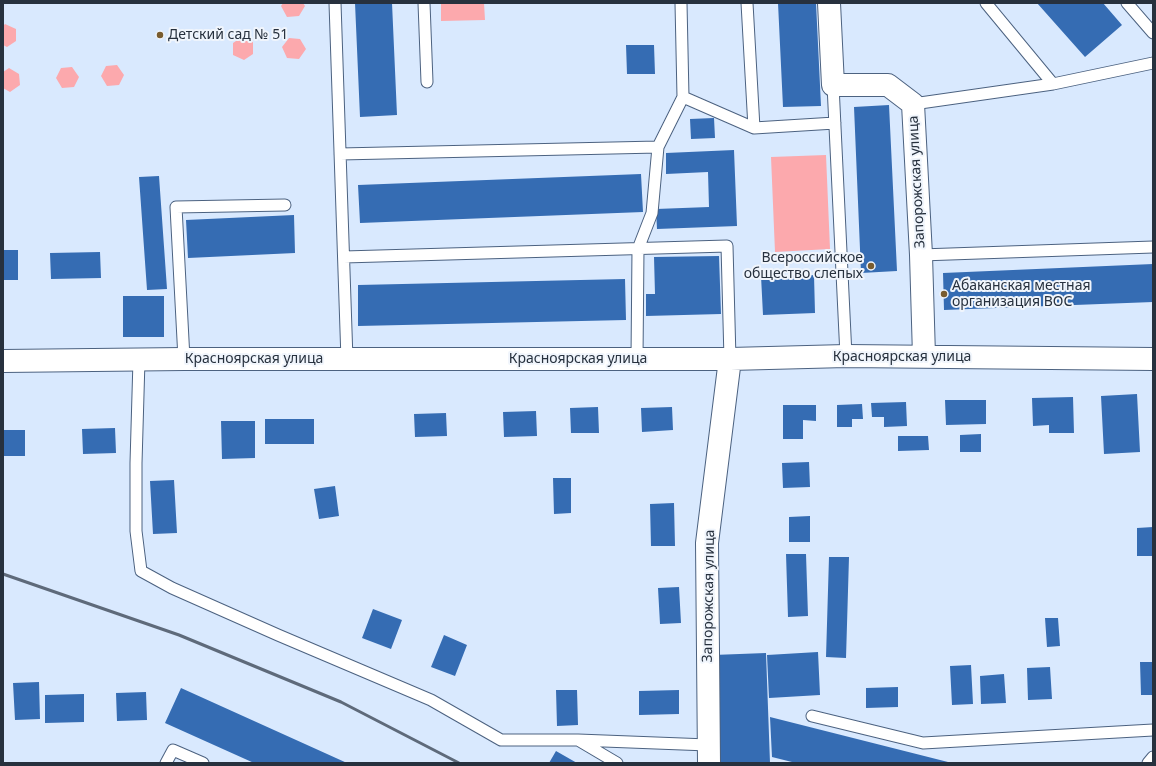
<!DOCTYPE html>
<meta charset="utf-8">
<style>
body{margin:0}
#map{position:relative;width:1156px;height:766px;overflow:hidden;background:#d9e9fe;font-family:"Noto Sans",sans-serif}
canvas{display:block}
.frame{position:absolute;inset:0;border:4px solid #27313e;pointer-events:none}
</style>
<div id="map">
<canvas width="1156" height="766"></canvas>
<div class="frame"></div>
</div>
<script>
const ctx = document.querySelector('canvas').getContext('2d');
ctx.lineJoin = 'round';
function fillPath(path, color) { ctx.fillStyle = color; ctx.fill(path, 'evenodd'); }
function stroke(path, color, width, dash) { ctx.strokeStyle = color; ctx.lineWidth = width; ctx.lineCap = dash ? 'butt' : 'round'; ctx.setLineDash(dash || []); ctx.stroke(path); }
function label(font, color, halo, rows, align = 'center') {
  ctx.font = font + ' "Noto Sans",sans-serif'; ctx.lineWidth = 4; ctx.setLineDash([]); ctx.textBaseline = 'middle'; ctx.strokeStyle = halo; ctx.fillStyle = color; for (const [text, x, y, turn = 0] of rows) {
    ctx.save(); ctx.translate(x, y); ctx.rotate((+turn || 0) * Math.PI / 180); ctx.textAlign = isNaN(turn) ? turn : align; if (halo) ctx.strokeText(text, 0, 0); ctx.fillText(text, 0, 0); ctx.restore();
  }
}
fillPath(new Path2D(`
 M283 3H303L305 6 299 16 287 17 281 6Z
 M441 3H484L485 20 441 21Z
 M5 24 16 29V41L7 47 3 45V26Z
 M242 37 253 42V54L244 60 233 55V43Z
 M289 38 300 39 306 49 299 59 287 58 282 47Z
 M117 65 124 75 119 85 107 86 101 76 106 66Z
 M72 67 79 77 74 87 62 88 56 78 61 68Z
 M9 68 19 74 20 85 10 92 3 88V72Z
 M826 155 830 249 775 252 771 157Z`), '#fca9ad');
fillPath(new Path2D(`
 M355 3H392L397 115 360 117Z
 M778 3H816L821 106 783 107Z
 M1037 3H1103L1122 25 1085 57Z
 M626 45H654L655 74H627Z
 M889 105 897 271 861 273 854 107Z
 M714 118 715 138 691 139 690 119Z
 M734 150 737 226 657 229 656 209 709 207 708 172 666 174V153Z
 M641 174 643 212 360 223 358 185Z
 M159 176 167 289 147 290 139 177Z
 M294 215 295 253 188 258 186 220Z
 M3 250H18V280H3Z
 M100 252 101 278 51 279 50 253Z
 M719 256 721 314 646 316V294H655L654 257Z
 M1153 264V302L944 310 943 273Z
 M814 275 815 313 763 315 761 276Z
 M625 279 626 320 358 326V285Z
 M123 296H164V337H123Z
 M1137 394 1140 452 1104 454 1101 396Z
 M1073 397 1074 433H1049V425L1033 426 1032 398Z
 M945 400H986V424L946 425Z
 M906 402 907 426 884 427V417H872L871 403Z
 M862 404 863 419H852V427H837V405Z
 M783 405H816V421L803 420V439H783Z
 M598 407 599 433H571L570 408Z
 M672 407 673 430 642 432 641 408Z
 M536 411 537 436 504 437 503 412Z
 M446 413 447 436 415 437 414 414Z
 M265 419H314V444H265Z
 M221 421H255V458L222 459Z
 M115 428 116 453 83 454 82 429Z
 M3 430H25V456H3Z
 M981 434V452H960V435Z
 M898 436H928L929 450 898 451Z
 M809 462 810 487 783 488 782 463Z
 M553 478H571V513L554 514Z
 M174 480 177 533 153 534 150 481Z
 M335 486 339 516 319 519 314 489Z
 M674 503 675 546H651L650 504Z
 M810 516V542H789V517Z
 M1153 527V556H1137V528Z
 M786 554H806L808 616 788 617Z
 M829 557H849L846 658 826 657Z
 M679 587 681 623 660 624 658 588Z
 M373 609 402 620 391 649 362 638Z
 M1045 618H1058L1060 646 1047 647Z
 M444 635 467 645 455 676 431 667Z
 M818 652 820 695 769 698 767 655Z
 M766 653 770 763H717L713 655Z
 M1140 662H1153V695H1141Z
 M971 665 973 704 952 705 950 666Z
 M1050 667 1052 699 1028 700 1027 668Z
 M1004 674 1006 703 981 704 980 676Z
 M39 682 40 719 15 720 13 683Z
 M898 687V707L866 708V688Z
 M181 688 347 763H254L165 723Z
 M556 690H577L578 725 557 726Z
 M679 690V714L639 715V691Z
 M146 692 147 720 117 721 116 693Z
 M84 694V722L45 723V695Z
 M770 717 948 762V763H796L772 757Z
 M556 751 577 763H549Z`), '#356cb3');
const service = new Path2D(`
 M335 3 347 360
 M424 3 427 82
 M747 3 754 128
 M986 3 1053 84
 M1127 3 1153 33
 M833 85 846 356
 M683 97 754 128 835 123
 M913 104 1053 84 1153 63
 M340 154 658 147
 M921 255 1153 247
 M344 257 727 246 730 359
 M637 358 638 249 652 213 658 147 683 97 681 3
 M184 359 176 207 285 205
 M139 360 136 463V531L141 571 172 588 278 635 431 700 501 740H578
 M812 716 923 743 1153 730
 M166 763 173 750 203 763
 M617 763 578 740 708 745
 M1148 763 1153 757`);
const minor = new Path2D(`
 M829 3 833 85H888L913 104 921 255 924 356
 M3 361 184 359H730L846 356 1153 359
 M709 763 707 543 730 359`);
stroke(service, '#4c6280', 13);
stroke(minor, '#4c6280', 24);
stroke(service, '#fff', 11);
stroke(minor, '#fff', 22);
stroke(new Path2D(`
 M3 574 179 635 341 702 459 763`), '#5e6a7a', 3);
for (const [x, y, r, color] of [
 [160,35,4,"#795c2f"],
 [871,266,4,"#795c2f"],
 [944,294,4,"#795c2f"]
]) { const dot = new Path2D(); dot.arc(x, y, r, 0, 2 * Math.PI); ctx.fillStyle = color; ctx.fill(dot); stroke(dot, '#f0f5fc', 1.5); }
label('14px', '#27313e', '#f0f5fc', [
 ["Детский сад № 51",168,35],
 ["Всероссийское",863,258,"right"],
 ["общество слепых",863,274,"right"],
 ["Абаканская местная",952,286],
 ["организация ВОС",952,302]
], 'left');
label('14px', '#27313e', '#f0f5fc', [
 ["Запорожская улица",917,182,-93],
 ["Красноярская улица",902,357],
 ["Красноярская улица",254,359],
 ["Красноярская улица",578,359],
 ["Запорожская улица",709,596,-89]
]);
</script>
